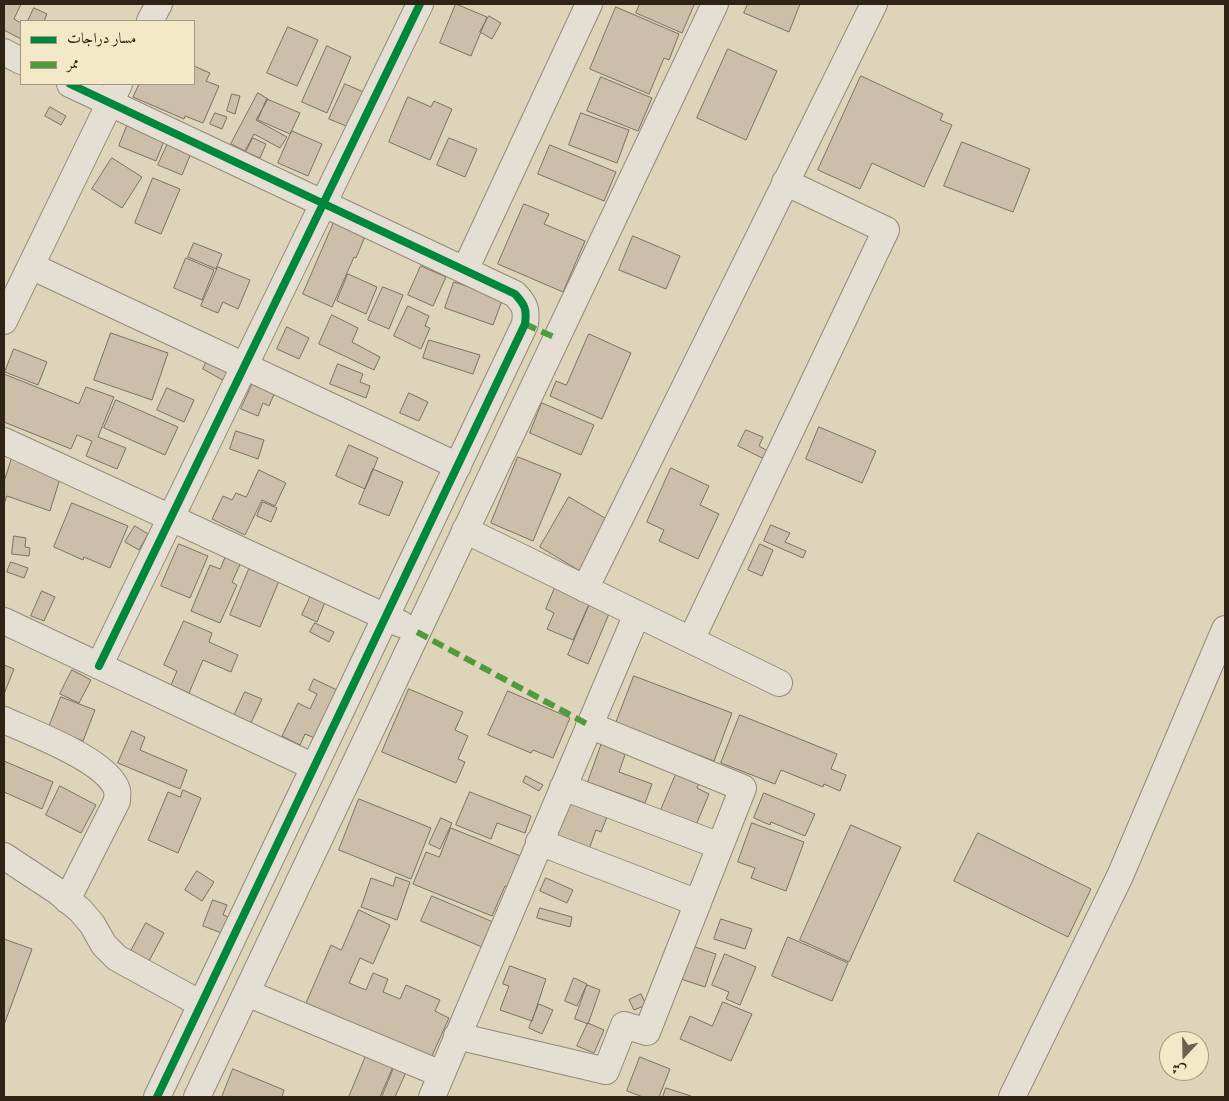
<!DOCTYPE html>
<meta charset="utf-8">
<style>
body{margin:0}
#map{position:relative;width:1229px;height:1101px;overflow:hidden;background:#ded4b9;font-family:"IM FELL DW Pica",Amiri,serif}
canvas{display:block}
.frame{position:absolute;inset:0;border:5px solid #2e2315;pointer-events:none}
.legend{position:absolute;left:20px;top:20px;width:175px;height:65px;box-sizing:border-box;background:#f3e8c8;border:1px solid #a49980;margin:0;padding:6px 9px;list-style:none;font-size:15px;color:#2e2315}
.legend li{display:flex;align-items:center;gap:10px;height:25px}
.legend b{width:25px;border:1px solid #a49980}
.north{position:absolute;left:1159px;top:1031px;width:50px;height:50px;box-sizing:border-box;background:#f3e8c8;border:1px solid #a49980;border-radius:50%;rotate:201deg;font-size:14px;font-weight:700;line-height:20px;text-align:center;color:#2e2315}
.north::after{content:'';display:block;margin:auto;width:18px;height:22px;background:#6c614e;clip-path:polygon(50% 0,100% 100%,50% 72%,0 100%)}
</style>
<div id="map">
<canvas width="1229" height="1101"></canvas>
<div class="frame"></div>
<ul class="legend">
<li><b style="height:6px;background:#00873e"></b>مسار دراجات</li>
<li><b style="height:6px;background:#509b3d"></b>ممر</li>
</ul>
<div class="north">ش</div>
</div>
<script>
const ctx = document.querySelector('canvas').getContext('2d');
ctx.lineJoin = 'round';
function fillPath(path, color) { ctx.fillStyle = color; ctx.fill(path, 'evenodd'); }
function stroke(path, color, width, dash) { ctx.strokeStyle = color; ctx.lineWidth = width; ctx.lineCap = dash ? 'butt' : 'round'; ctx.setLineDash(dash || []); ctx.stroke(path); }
const building = new Path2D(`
 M4 4H21L14 19 21 23V39L4 30Z
 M456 4 487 17 471 56 440 43Z
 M640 4H692L694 5 682 33 636 13Z
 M748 4H800L789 32 744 13Z
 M616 7 679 34 669 60 664 58 649 94 590 69Z
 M34 8 47 14 44 21H28Z
 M489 16 501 23 492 39 480 32Z
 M288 27 318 40 297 86 267 73Z
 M327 46 351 57 327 113 302 102Z
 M728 49 777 71 746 140 697 118Z
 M194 66 210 73 206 81 219 86 203 123 185 116 184 119 133 97 139 84H194Z
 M861 76 943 114 940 120 952 125 924 187 872 163 860 189 818 170Z
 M601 77 652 98 638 131 587 111Z
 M345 84 373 96 358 131 329 119Z
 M258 93 268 99 256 120 287 137 280 148 254 134 245 151 231 144Z
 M232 94 240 96 235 114 227 111Z
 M408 97 431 107 434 101 452 109 430 160 389 142Z
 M267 99 300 113 290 134 258 120Z
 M50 107 66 116 61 125 45 116Z
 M215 113 227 117 222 129 210 124Z
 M581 113 629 130 617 163 569 145Z
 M129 121 166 136 156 161 119 146Z
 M292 131 322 144 308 176 278 163Z
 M253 138 266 144 260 158 246 152Z
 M449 138 477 149 465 177 437 165Z
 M169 141 192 151 182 175 158 165Z
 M962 142 1030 169 1013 212 944 186Z
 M550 145 616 172 604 201 538 174Z
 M112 158 142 177 122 208 92 189Z
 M153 178 180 189 161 234 135 223Z
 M524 204 549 214 544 224 585 241 563 292 498 264Z
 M335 220 366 234 356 258 354 257 332 307 303 294Z
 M633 236 680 256 666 289 619 270Z
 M194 243 222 254 216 269 188 257Z
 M186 258 214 270 202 300 174 288Z
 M421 266 446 277 433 306 408 295Z
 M218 267 250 280 238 309 223 302 218 313 201 306Z
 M348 274 377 287 366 314 337 301Z
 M454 282 503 298 493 325 445 308Z
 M383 287 403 295 389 329 368 320Z
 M408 306 429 316 425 326 430 328 421 349 394 336Z
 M332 315 358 328 352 342 380 357 374 370 319 344Z
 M287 327 309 338 299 359 277 349Z
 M111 333 168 353 152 400 94 380Z
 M589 334 631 353 602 419 550 396 556 381 566 385Z
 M429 340 480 355 473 374 423 358Z
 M14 349 47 362 38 385 5 372Z
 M209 357 232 369 226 382 203 369Z
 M338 364 363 374 360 382 370 386 366 398 330 384Z
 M4 374 79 404 86 387 114 397 98 437 126 448 117 469 86 456 92 441 77 435 71 449 4 422Z
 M255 378 277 387 269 406 263 403 258 416 241 409Z
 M167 388 194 400 184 422 157 410Z
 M409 393 428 402 419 421 400 413Z
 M116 400 178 427 165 455 104 428Z
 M542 403 594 425 581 455 530 433Z
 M819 427 876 451 862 483 806 459Z
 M746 430 763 437 759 446 768 451 764 459 738 446Z
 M236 431 264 440 258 459 230 449Z
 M349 445 378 458 365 489 336 476Z
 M13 455 62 472 50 511 7 496 4 504V482Z
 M518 457 561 474 533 541 491 523Z
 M671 468 709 486 700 505 719 514 698 559 659 541 664 530 647 522Z
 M373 469 403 482 389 516 359 504Z
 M259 470 286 483 275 506 262 500 245 535 212 519 223 496 232 500 236 493 246 497Z
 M569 497 610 521 580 571 540 547Z
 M263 502 277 508 271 522 257 516Z
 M72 503 128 526 110 568 84 557 83 560 54 547Z
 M771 525 790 533 785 542 806 551 803 558 764 541Z
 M135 526 148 534 139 550 125 542Z
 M14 536 26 538 25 547 30 548 29 556 12 554Z
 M179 544 208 556 190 598 161 586Z
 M760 544 773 550 762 576 748 570Z
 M227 553 242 560 232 582 237 585 220 623 191 611 210 565 220 569Z
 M11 562 28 568 24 578 7 572Z
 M249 569 279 581 260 627 230 615Z
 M557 583 592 598 573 640 547 629 554 613 546 609Z
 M42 591 55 597 44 621 31 616Z
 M313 591 327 597 317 622 302 615Z
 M591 601 611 609 588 664 568 655Z
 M184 621 212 633 209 642 238 655 231 672 203 660 189 693 171 685 177 671 164 665Z
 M315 623 334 632 329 642 310 632Z
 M4 665 14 669 4 694Z
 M72 670 91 680 79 703 60 694Z
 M634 676 732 713 714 761 616 723Z
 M314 679 339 691 317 739 305 734 300 745 282 736 298 703 310 709 317 694 309 690Z
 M409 689 463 712 455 730 468 736 458 759 465 762 456 783 382 752Z
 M508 691 570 718 553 758 533 750 531 753 488 735Z
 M245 692 262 699 250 725 233 718Z
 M61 697 95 710 83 741 49 727Z
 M740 715 837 754 831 769 846 775 840 791 824 784 823 787 781 770 775 784 721 763Z
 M132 731 145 737 140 750 187 770 180 789 118 763Z
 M603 740 627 749 619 772 652 784 645 803 588 782Z
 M4 761 53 782 42 809 4 792Z
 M679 767 702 776 697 788 709 794 696 825 661 810Z
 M526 776 543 785 539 791 523 782Z
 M60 786 96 805 81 833 46 815Z
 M183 790 201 798 178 853 148 840 168 792 180 797Z
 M470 792 531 816 525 833 497 823 491 839 456 825Z
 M764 793 815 814 805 836 771 822 770 825 754 818Z
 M569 797 609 812 601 832 596 830 588 852 553 839Z
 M359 799 431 828 411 879 339 850Z
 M441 818 452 823 440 849 429 844Z
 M752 823 804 842 786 891 751 878 755 868 738 862Z
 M851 825 901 847 849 962 800 940Z
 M451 828 523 857 510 888 505 886 492 916 413 884 426 852 439 857Z
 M978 833 1091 889 1068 937 954 881Z
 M197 871 214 882 202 901 185 890Z
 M396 877 410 882 397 920 361 907 371 878 393 886Z
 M546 878 573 890 567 903 540 891Z
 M432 896 493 922 482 947 421 921Z
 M213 900 227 905 223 915 234 919 227 935 203 926Z
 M540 908 572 917 570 927 537 918Z
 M359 910 390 925 373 964 360 958 349 983 366 990 373 973 388 979 383 992 400 999 406 985 440 1000 435 1011 449 1018 431 1058 306 1003 331 945 341 950Z
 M721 919 752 929 745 949 714 939Z
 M146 923 164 933 149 961 131 951Z
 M788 937 848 963 832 1001 772 976Z
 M4 939 32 949 4 1025Z
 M689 945 716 954 705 987 678 978Z
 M725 954 756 967 740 1005 726 999 729 992 712 985Z
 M510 966 546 979 532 1021 500 1010 509 986 503 984Z
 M574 978 587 984 577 1006 565 1001Z
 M587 985 600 990 588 1024 575 1019Z
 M641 994 646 1005 634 1010 629 1000Z
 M723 1002 752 1014 731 1061 680 1039 690 1016 712 1026Z
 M539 1004 553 1010 542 1034 529 1028Z
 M588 1023 604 1030 594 1053 577 1046Z
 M368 1051 395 1062 380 1097H349Z
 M640 1057 670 1069 659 1097H643L627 1091Z
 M398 1058 410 1063 395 1097H382Z
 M233 1069 284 1090 282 1097H222Z
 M666 1088 691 1096V1097H663Z`);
fillPath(building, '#ccbea9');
stroke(building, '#797263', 1);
const street = new Path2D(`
 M150 21 159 4
 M4 52 21 61
 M70 84 515 294C525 305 527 309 525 324L157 1097
 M31 266 458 466
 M465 270 589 4
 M4 321 119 84
 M4 441 401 624
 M465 530 779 683
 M585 589 874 4
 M4 621 314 767
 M691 640 886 230 785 182
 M99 666 420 4
 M4 720C32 733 107 760 117 790 118 793 117 797 117 801L67 900
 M563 787 720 846
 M539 842 698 903
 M4 856 57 891 80 910 92 924 104 945 117 958 201 1004
 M247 993 441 1074
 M457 1036 606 1071 624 1025 647 1032 743 788 589 725
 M197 1097 715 4
 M432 1097 637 614
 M1012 1097 1120 876 1225 629`);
stroke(street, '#918a7a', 28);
stroke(street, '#e4dfd2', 26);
stroke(new Path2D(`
 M525 324 556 338
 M417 632 589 725`), '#509b3d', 6, [12, 6]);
stroke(new Path2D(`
 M70 84 515 294C525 305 527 309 525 324L157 1097
 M99 666 420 4`), '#00873e', 8);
</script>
